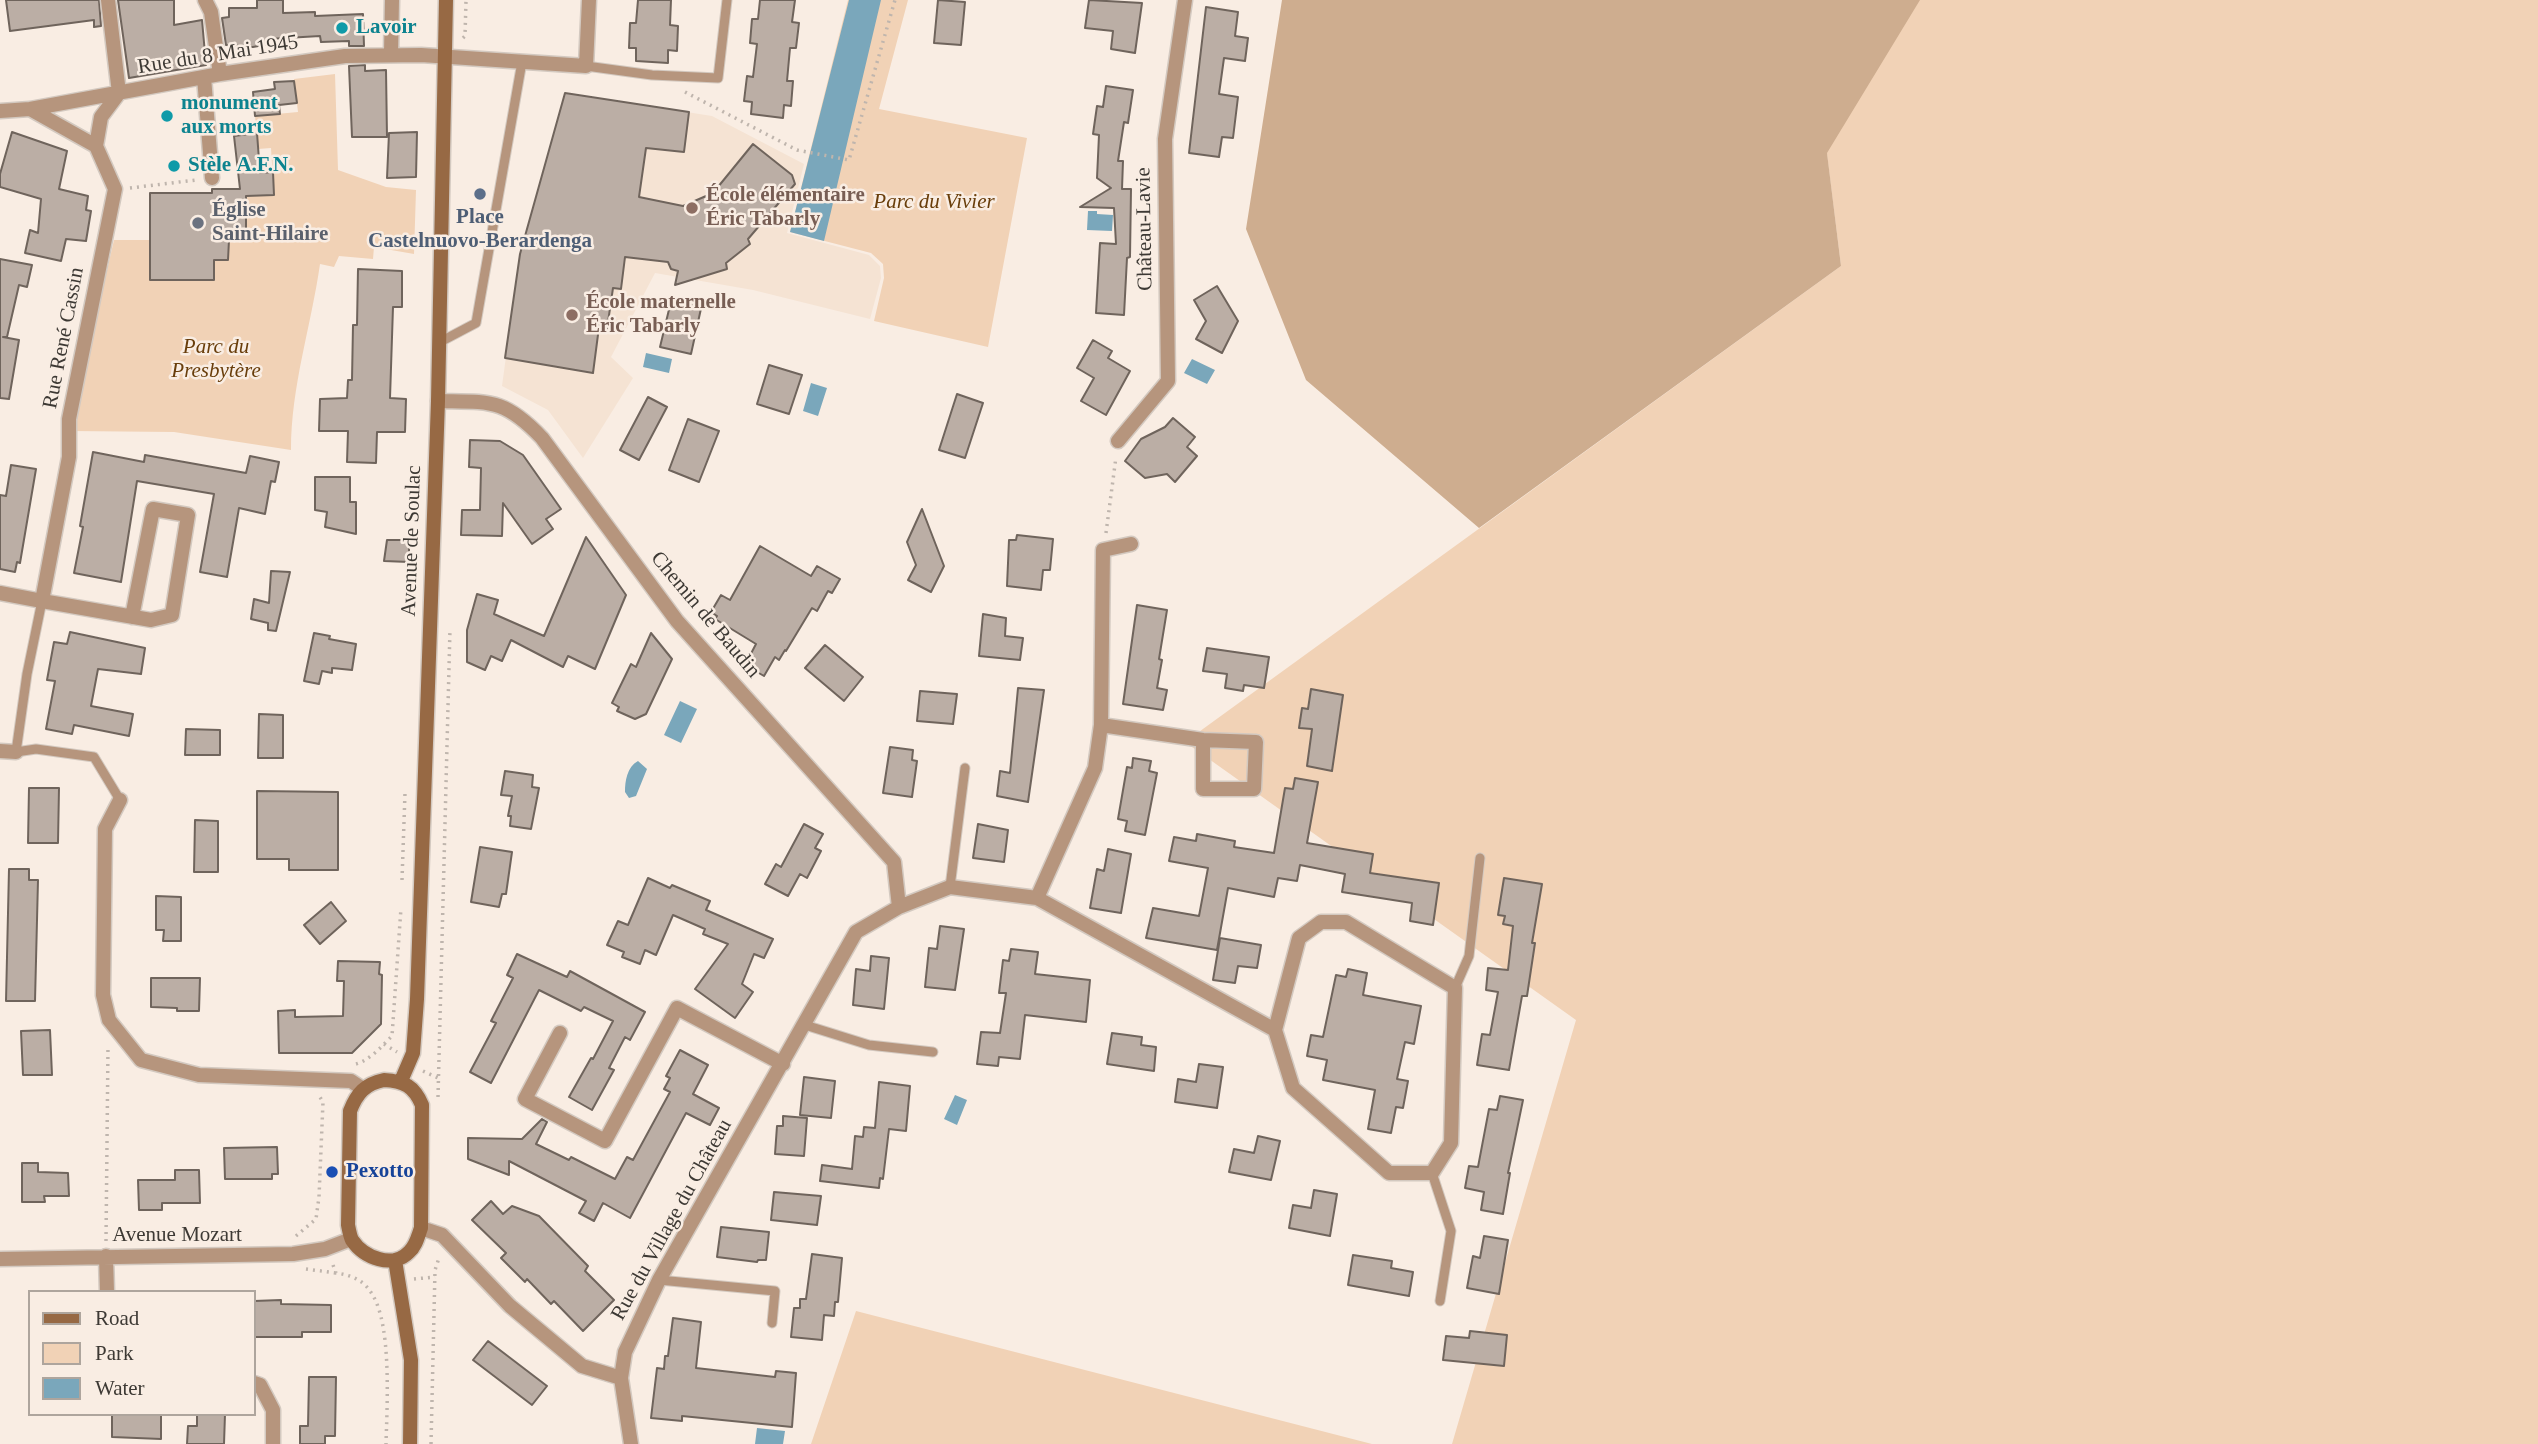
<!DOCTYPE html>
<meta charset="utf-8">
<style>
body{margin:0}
#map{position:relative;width:2538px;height:1444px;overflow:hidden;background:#f9ede3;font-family:"Times New Roman",serif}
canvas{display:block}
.legend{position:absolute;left:28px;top:1290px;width:228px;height:126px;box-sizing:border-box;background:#f9ede3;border:2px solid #aea59d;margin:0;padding:9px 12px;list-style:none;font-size:21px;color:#3d3934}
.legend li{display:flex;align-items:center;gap:14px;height:35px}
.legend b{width:35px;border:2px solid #aea59d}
</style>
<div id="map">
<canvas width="2538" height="1444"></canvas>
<ul class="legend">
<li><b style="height:9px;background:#976944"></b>Road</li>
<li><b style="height:19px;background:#f1d2b6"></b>Park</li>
<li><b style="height:19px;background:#7aa7bb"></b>Water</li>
</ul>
</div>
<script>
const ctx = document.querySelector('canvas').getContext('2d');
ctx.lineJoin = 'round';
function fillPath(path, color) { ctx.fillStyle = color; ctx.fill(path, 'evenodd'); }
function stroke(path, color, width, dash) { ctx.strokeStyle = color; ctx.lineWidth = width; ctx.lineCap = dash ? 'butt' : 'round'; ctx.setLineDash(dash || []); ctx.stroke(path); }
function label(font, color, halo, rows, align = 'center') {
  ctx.font = font + ' "Times New Roman",serif'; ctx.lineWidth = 5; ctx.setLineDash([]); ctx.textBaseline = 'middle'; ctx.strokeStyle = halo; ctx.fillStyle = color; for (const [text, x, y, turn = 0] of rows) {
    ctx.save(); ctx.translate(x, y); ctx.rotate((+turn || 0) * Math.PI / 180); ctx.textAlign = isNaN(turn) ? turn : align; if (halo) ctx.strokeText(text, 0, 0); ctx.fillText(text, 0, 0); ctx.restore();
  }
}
fillPath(new Path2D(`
 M565 93 712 116 804 164 787 233 869 255 880 266 881 278 870 319 753 290 655 273 611 357 633 378 583 458 548 410 502 386 520 254Z`), '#f5e3d3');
fillPath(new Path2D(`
 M848 0H908L879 109 1027 138 988 347 874 321 884 278 883 264 871 253 790 232Z
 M1919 0H2538V1444H1452L1576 1020 1185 742 1841 266 1826 146Z
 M335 74 338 170 386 187 416 190 414 254 374 247 373 259 339 256 334 267 320 264C311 327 291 386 291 450L174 432 70 431 114 240H150V280H214V260L228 259 229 240H246V209L240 196 274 195 271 148 258 149 255 116 298 112 294 79Z
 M856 1311 1372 1444H811Z`), '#f1d2b6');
fillPath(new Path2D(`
 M1282 0H1920L1827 153 1841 266 1479 528 1306 380 1246 229Z`), '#cead8f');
fillPath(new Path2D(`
 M849 0H881L824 241 790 232Z
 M1088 211H1097V214L1113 215 1112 231 1087 230Z
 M646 353 672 359 669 373 643 367Z
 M1192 359 1215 370 1207 384 1184 373Z
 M811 383 827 388 818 416 803 411Z
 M680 701 697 709 681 743 664 735Z
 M638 761 647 769 636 796 629 798 625 792C625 781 627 767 638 761Z
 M955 1095 967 1100 957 1125 944 1119Z
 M757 1428 785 1431 783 1444H755Z`), '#7aa7bb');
const building = new Path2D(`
 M6 0H99L101 26 94 27V20L10 31Z
 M118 0H174V25L202 20 206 65 129 78Z
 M257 0H283V13L315 12V16L363 14 364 46H349V41L321 42 320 36 269 39V44L253 47 226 45 222 18 229 17V8H257Z
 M638 0H671L670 25 678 26 677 51 668 50V63L636 61V48H629L630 23H636Z
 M760 0H795L792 22 799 23 796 48H790L787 81H793L791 106 784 105 783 118 751 114 752 102 744 101 747 76 753 77 757 44 750 43 752 19H758Z
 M938 0 965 2 961 45 934 43Z
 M1089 0 1142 3 1135 53 1111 49 1113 31 1085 28Z
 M1206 7 1238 12 1235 36 1248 38 1245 61 1224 58 1219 94 1238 97 1233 138 1222 137 1219 157 1189 153Z
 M365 65V71L386 70 387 137H352L349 66Z
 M294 81 297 103 279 105 280 114 255 116 253 92 275 89 274 82Z
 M1106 86 1133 90 1128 123 1124 122 1118 161H1123L1122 189H1131L1130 257 1127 258 1124 315 1096 313 1100 243 1116 244 1114 208 1080 207 1111 188 1097 178 1099 135 1093 134 1097 106 1103 107Z
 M565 93 689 112 684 152 646 148 639 197 683 206 713 193 753 144 792 175 795 184 748 239 750 244 726 263 727 269 675 285 678 271 671 269 668 262 625 257 621 289 613 288 607 329 599 327 593 373 505 358 520 254Z
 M12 132 67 151 59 189 88 196 86 210 91 211 86 241 66 239 61 261 25 253 30 230 38 233 41 199 0 187V174Z
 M417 132 416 177 387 178 389 133Z
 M257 133 260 173 273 172 274 195 246 196V240H229L228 260H214V280H150V193H212V189H240L234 136Z
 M0 259 32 265 27 287 19 285 7 337H3L19 340 9 399 0 398Z
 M358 269 402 271V307H393L390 398 406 399 405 432H377L376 463 347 462 348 431H319L320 399 347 398 348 380H352L353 325H357Z
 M1217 286 1238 321 1222 353 1196 339 1206 321 1194 300Z
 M672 297 702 304 691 354 660 347Z
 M1093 340 1112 351 1108 358 1130 371 1106 415 1081 401 1094 378 1077 368Z
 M769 365 802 375 789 414 757 404Z
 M957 394 983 403 965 458 939 450Z
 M648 397 667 407 639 460 620 450Z
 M1173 418 1195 437 1187 447 1197 456 1175 482 1167 474 1145 478 1125 461 1141 439 1165 427Z
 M688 419 719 431 699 482 669 470Z
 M470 440 500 441 523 455 561 509 546 519 553 529 532 544 503 503 502 536 461 535 462 510H480L481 468 469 467Z
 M93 452 144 462 145 455 246 473 250 456 279 462 275 482 271 481 265 514 239 508 227 577 200 572 214 494 137 481 121 582 74 573 83 527 80 526Z
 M11 465 36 469 20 563 17 562 15 572 0 569V495L6 496Z
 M315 477H350V502H356V534L325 527 327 512 315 510Z
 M922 509 944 566 931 592 908 580 916 565 907 542Z
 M1017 535 1053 539 1050 570H1043L1041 590 1007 586 1009 540H1016Z
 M586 537 626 595 595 669 568 656 563 667 511 640 502 661 491 656 485 670 467 662V630L477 594 498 600 494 614 544 636Z
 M387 540H409V562L384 561Z
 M760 546 811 576 817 566 840 579 832 593 828 591 817 611 812 608 786 651 785 650 779 660 775 657 764 676 745 665 756 644 715 619 717 616 711 612 721 595 730 600Z
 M271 571 290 572 276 631 268 630V623L251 619 254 599 269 603Z
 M1137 605 1167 610 1159 659 1162 660 1157 688 1167 690 1163 710 1123 704Z
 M983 614 1006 618 1005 636 1023 638 1020 660 979 656Z
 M70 632 145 648 141 674 98 669 91 706 133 714 129 736 74 725 72 734 46 729 55 681 47 680 54 642 67 644Z
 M314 633 330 636 329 639 356 644 352 670 332 668V673L322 671 319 684 304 681Z
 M651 633 672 659 646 714 635 719 617 711 619 707 612 703 631 664 636 667Z
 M825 645 863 677 844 701 805 668Z
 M1207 648 1269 657 1264 688 1244 685 1243 691 1225 688 1227 674 1203 671Z
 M1018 688 1044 690 1028 802 997 796 1000 771 1010 773Z
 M1311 689 1343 695 1332 771 1307 766 1312 729 1299 728 1302 708 1308 709Z
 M920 691 957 694 953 724 917 721Z
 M259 714 283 715V758H258Z
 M186 729 220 730V755H185Z
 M890 747 913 750 912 760 917 761 912 797 883 793Z
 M1133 758 1151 761 1149 771 1157 773 1145 835 1125 831 1127 821 1118 819 1127 767 1132 768Z
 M505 771 533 775 532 787 539 788 531 829 510 826 511 816H508L512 796 501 795Z
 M1295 778 1318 782 1307 843 1373 854 1370 873 1439 883 1433 925 1410 921 1412 903 1342 892 1345 874 1300 865 1297 881 1278 878 1274 897 1228 888 1217 950 1146 938 1153 908 1199 916 1208 868 1169 861 1174 837 1196 841 1197 834 1235 841 1234 847 1274 853 1285 788 1293 789Z
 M29 788H59L58 843H28Z
 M257 791 338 792V870H289V859H257Z
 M195 820 218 821V872H194Z
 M804 824 823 834 815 848 821 851 807 878 800 874 788 896 765 884 776 864 781 867Z
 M978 824 1008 830 1004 862 973 858Z
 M480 847 512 852 506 894H502L499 907 471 902Z
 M1108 849 1131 854 1121 913 1090 908 1097 869 1104 871Z
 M9 869H29V880H38L35 1001H6Z
 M648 878 670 888 672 885 710 901 706 910 773 939 764 958 754 954 742 984 753 992 735 1018 695 989 728 944 703 934 705 929 673 915 656 955 645 950 640 964 622 957 624 952 607 945 618 921 628 925Z
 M1504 878 1542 884 1532 943H1535L1527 996H1522L1509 1070 1477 1065 1482 1034 1490 1035 1498 992 1486 990 1488 968 1508 970 1513 926 1503 924 1505 916 1498 915Z
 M156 896 181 897V941H163L164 930H156Z
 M331 902 346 921 320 944 304 925Z
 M940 926 964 929 955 990 925 987 929 948 937 949Z
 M1220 938 1261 945 1257 968 1238 966 1235 983 1213 980Z
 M1011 949 1038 952 1035 974 1090 980 1086 1022 1025 1015 1020 1059 999 1057 998 1066 977 1064 981 1032 1000 1033 1006 993H999L1003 960 1009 961Z
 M517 954 567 977 570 971 645 1012 630 1040 625 1037 609 1068 614 1070 592 1110 569 1097 591 1058 593 1059 613 1021 584 1007 581 1011 539 990 491 1083 470 1072 496 1023 491 1021 513 978 507 975Z
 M871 956 889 958 884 1009 853 1005 856 969 870 971Z
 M338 961 380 962 379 974 382 975 381 1024 352 1053H279L278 1011 295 1010V1017L343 1016 344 981H337Z
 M1348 969 1367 973 1363 995 1421 1006 1414 1044 1405 1042 1397 1079 1408 1081 1403 1108 1396 1107 1391 1133 1368 1129 1375 1090 1323 1080 1327 1060 1307 1056 1311 1035 1323 1037 1336 975 1346 977Z
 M151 978H200L199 1011H177V1008L151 1007Z
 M50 1030 52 1075H23L21 1031Z
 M1112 1033 1142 1037 1141 1045 1156 1047 1154 1071 1107 1064Z
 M680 1050 708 1065 693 1094 719 1108 710 1125 686 1113 630 1218 603 1203 594 1221 579 1213 586 1201 509 1161V1175L468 1159V1138L522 1139 542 1119 547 1122 536 1144 569 1160 571 1157 615 1179 627 1157 633 1160 670 1092 664 1089 670 1078 666 1076Z
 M1199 1064 1223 1067 1217 1108 1175 1102 1178 1079 1196 1082Z
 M804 1077 835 1081 831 1118 800 1115Z
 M879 1082 910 1086 906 1131 889 1129 883 1179 880 1178 879 1188 820 1181 822 1165 852 1169 855 1136 863 1137 864 1127 875 1128Z
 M1500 1096 1523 1100 1508 1173H1510L1503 1214 1481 1210 1484 1192 1465 1188 1469 1166 1478 1167 1489 1109 1497 1110Z
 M783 1116 807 1118 804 1156 775 1154 777 1126H783Z
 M1258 1136 1280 1141 1271 1180 1229 1172 1234 1149 1254 1153Z
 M277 1147 278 1174H272V1179H225L224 1148Z
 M22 1163H38V1172L68 1173 69 1196H44L45 1202H22Z
 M175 1170H199L200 1203H162V1210H139L138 1180H175Z
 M1314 1190 1337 1194 1330 1236 1289 1228 1293 1205 1311 1208Z
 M774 1192 821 1196 817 1225 771 1220Z
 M491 1201 503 1214 512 1206 539 1216 588 1266 585 1271 614 1300 583 1331 554 1301 551 1304 527 1279 525 1282 501 1258 506 1253 472 1220Z
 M721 1227 769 1232 766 1260H758L757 1262 717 1257Z
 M1484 1236 1508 1240 1499 1294 1467 1288 1473 1256 1480 1258Z
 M812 1254 842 1258 838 1302H835L834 1316 824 1315 822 1340 791 1337 794 1308H800V1299H806Z
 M1353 1255 1392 1261 1391 1268 1413 1272 1409 1296 1348 1285Z
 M281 1300V1304L331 1305V1332H302V1337H254V1301Z
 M673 1318 701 1322 696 1368 775 1377 776 1371 796 1373 792 1427 682 1416V1421L651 1418 657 1368 664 1369 665 1356H668Z
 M1470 1331 1507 1335 1504 1366 1443 1360 1446 1336 1469 1338Z
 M488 1341 547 1386 532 1405 473 1360Z
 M309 1377H336L335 1436H325V1444H300V1426H308Z
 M112 1414H161V1439L112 1437Z
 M197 1414H225L224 1444H187L188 1426H197Z`);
fillPath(building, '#bbaea5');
stroke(building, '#6f645c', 2);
const lane = new Path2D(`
 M586 66 652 75 718 78 727 0
 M440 342 476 323 522 62
 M42 601 27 674 16 752 36 749 94 757 120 800
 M950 887 965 768
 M1455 988 1469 956 1480 858
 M805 1025 869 1045 933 1052
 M1432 1173 1451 1231 1440 1301
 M659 1280 775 1291 772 1323`);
const street = new Path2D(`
 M205 0 211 12 220 74
 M391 54 392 0
 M204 77 212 178
 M30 109 96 146
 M0 111 30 109 220 74 345 56 421 55 586 66 589 0
 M438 401C490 402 504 398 542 438L677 621 894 862 899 907
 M1118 441 1168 381 1165 139 1185 0
 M0 593 42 601 69 457V419L115 189 96 146 101 117 119 93 108 0
 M42 601 151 620 172 615 188 515 153 509 132 617
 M1101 725 1203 740 1256 742 1254 789H1203V740
 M0 751 16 752
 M120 800 105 829 103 995 109 1020 141 1060 199 1075 351 1081 363 1089
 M1037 898 1095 768 1101 725 1103 550 1131 544
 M560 1033 525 1099 605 1141 677 1008 783 1064
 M421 1228 442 1235 510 1306 582 1366 621 1378
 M106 1256 107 1292
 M0 1259 293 1254 325 1249 351 1239
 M254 1383 260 1385 273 1410V1444
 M631 1444 621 1378 625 1352 659 1280 856 932 899 907 950 887 1037 898 1275 1030 1293 1088 1389 1173H1432L1451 1143 1455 988 1346 922H1321L1299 938 1275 1030`);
const secondary = new Path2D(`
 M384 1080C404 1081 414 1086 422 1105L421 1228C418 1236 416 1246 409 1252 393 1269 364 1258 352 1240 350 1236 349 1230 348 1225L350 1111C357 1093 365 1084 384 1080Z
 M401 1081 413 1053 417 999 438 401 446 0
 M395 1260 411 1360 410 1444`);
stroke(lane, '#d3c9c0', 11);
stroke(street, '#d3c9c0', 17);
stroke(secondary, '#d3c9c0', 17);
stroke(new Path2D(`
 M463 38 465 36 466 0
 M685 92 797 150 849 160 895 0
 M130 188 196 180
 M1106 533 1116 457
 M402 880 405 793
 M384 1044 397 1052
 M356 1064C370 1060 381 1047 392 1036L401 908
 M423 1071 438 1078
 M438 1097 450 629
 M296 1236 316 1219 319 1197 323 1102 320 1097
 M106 1241 108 1046
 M333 1265 336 1273C351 1275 364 1280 372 1294 392 1325 387 1406 386 1444
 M306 1269 336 1273
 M414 1279 435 1277
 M431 1444 435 1270 439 1258`), '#bfb5ad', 3.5, [2, 5]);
stroke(lane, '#b6957d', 9);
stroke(street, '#b6957d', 14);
stroke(secondary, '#976944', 14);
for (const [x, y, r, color] of [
 [342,28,7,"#0f9aa8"],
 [167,116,7,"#0f9aa8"],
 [174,166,7,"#0f9aa8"],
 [480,194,7,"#5c6f8a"],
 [692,208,7,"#8d6e63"],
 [198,223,7,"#6b7280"],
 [572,315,7,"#8d6e63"],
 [332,1172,7,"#1a4fb4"]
]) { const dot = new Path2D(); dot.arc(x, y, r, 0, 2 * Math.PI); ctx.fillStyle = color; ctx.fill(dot); stroke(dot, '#f9ede3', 2.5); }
label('bold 21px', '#0d838f', '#f9ede3', [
 ["Lavoir",356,28],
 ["monument",181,104],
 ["aux morts",181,128],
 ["Stèle A.F.N.",188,166]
], 'left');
label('21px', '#3d3934', '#f9ede3', [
 ["Rue du 8 Mai 1945",218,55,-9],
 ["Château-Lavie",1145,229,-91],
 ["Rue René Cassin",64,338,-79],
 ["Avenue de Soulac",412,541,-88],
 ["Chemin de Baudin",705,615,50],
 ["Rue du Village du Château",672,1220,-61],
 ["Avenue Mozart",177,1235]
]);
label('bold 21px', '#785e54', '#f9ede3', [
 ["École élémentaire",706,196],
 ["Éric Tabarly",706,220],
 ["École maternelle",586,303],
 ["Éric Tabarly",586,327]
], 'left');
label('italic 21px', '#693e0b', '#f9ede3', [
 ["Parc du Vivier",934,202],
 ["Parc du",216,347],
 ["Presbytère",216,371]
]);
label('bold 21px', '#5b616d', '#f9ede3', [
 ["Église",212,211],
 ["Saint-Hilaire",212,235]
], 'left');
label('bold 21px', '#4e5e75', '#f9ede3', [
 ["Place",480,218],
 ["Castelnuovo-Berardenga",480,242]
]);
label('bold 21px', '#164399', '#f9ede3', [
 ["Pexotto",346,1172]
], 'left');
</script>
